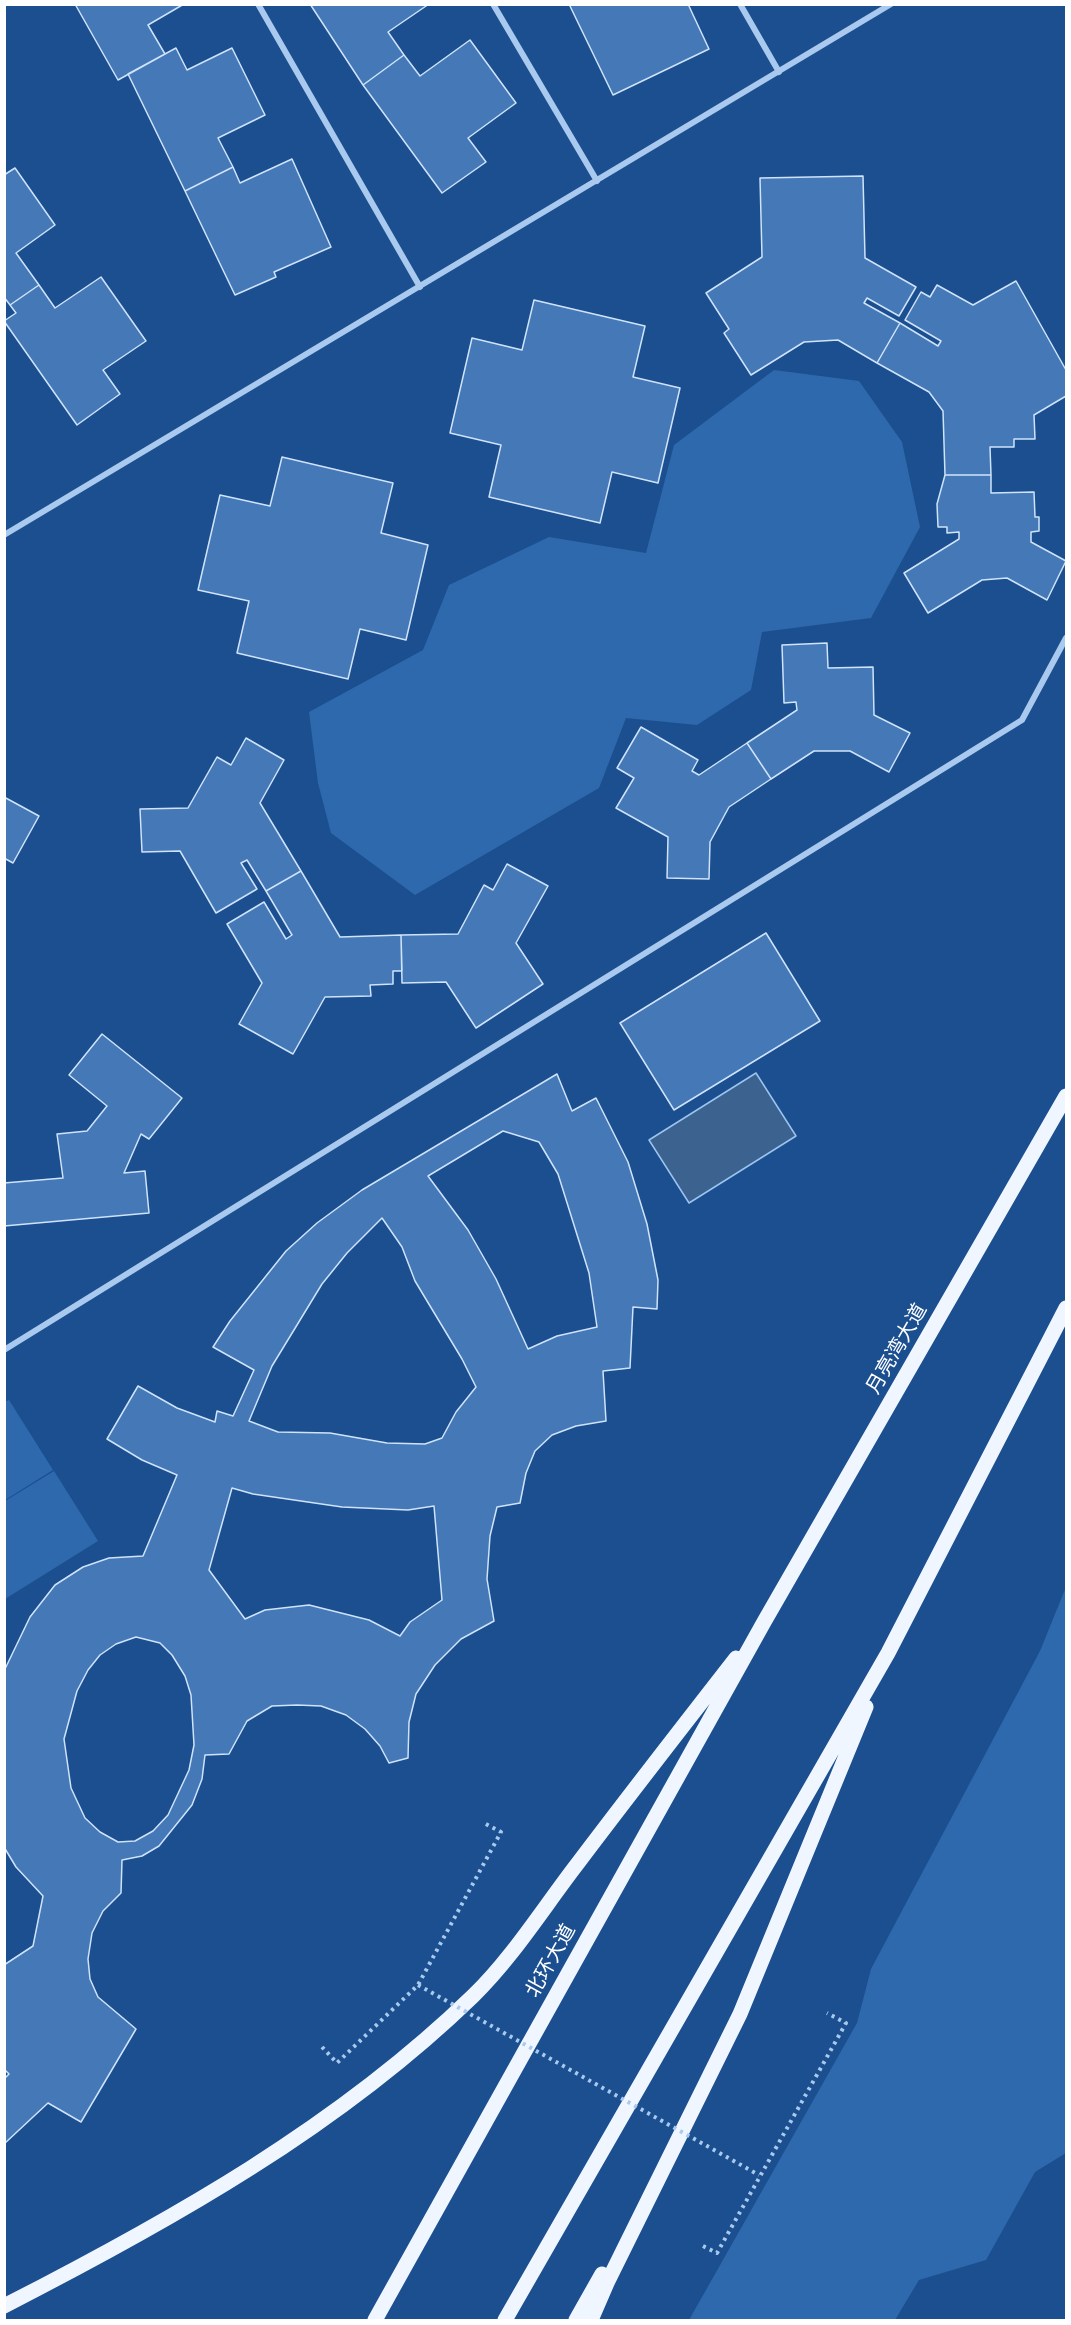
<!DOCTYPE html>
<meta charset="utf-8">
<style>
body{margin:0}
#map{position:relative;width:1071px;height:2325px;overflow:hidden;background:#1b4f8f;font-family:"Noto Sans",sans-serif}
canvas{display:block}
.frame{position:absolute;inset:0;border:6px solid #fff;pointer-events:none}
</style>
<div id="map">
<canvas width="1071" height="2325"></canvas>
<div class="frame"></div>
</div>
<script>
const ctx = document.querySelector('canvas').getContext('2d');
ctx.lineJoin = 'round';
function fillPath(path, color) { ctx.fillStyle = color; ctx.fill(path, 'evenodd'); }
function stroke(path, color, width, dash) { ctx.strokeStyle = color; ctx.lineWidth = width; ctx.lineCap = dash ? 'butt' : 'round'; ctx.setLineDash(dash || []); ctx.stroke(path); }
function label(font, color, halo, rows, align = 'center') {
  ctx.font = font + ' "Noto Sans","Noto Sans SC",sans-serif'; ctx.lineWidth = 6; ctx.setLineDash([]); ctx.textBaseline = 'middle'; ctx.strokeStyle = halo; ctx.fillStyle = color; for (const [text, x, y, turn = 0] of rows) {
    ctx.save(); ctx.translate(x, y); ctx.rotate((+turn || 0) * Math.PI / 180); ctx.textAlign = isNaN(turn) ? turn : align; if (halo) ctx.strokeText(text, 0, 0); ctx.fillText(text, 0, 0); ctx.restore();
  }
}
fillPath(new Path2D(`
 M774 370 859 381 902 442 920 527 871 618 762 632 751 690 697 725 626 718 599 788 415 895 331 833 318 783 309 712 423 650 449 585 549 537 646 553 674 445Z
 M9 1400 53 1470 5 1500 4 1402Z
 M54 1471 98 1541 5 1599V1501Z
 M1066 1587V2153L1035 2172 986 2260 919 2280 895 2320H689L857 2023 871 1969 1040 1651Z`), '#2e69ad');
const water = new Path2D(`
 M756 1073 796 1136 689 1203 649 1140Z`);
fillPath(water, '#3c6290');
stroke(water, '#9cc4f0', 1.5);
const building = new Path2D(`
 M75 4H184L148 25 165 54 118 80Z
 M310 4H429L388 32 404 55 363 85Z
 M569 4H688L709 49 613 95Z
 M470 40 516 103 468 138 486 162 442 193 363 85 404 55 420 76Z
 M176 48 187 70 232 48 265 115 218 138 233 167 185 191 128 74Z
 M292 159 331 247 274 272 276 277 235 295 185 191 233 167 240 183Z
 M15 168 55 225 16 253 39 285 10 305 4 297V175Z
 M863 176 865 258 916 287 899 316 867 298 864 303 900 323 877 363 838 340 804 342 751 375 724 333 729 329 706 293 762 257 760 178Z
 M101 277 146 341 103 370 120 394 77 425 4 321 16 313 10 305 39 285 55 308Z
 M1016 281 1066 370V396L1034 415 1035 439H1014V447H990L991 475H945L943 411 929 392 877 363 900 323 938 346 941 341 905 320 921 292 930 297 937 285 973 305Z
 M534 300 645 326 633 377 680 388 658 483 612 472 600 523 489 497 501 445 450 433 472 338 522 350Z
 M282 457 393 483 381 533 428 545 406 640 360 629 348 679 237 653 249 601 198 590 220 495 270 506Z
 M945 475H991V493L1034 492 1035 517H1039V531L1031 532V542L1066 561 1047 600 1007 578 982 580 928 613 904 573 959 539V532L947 533V527H938L937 504Z
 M827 643 828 668 873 667 874 715 910 733 889 772 850 751H814L771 779 747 743 797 710 796 702 784 703 782 645Z
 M641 727 698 760 692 771 699 775 747 743 771 779 729 807 710 842 709 879 667 878 668 837 616 808 634 778 617 768Z
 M246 738 284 760 260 803 301 871 266 891 247 860 241 863 257 889 216 913 180 851 142 852 140 809 188 808 217 757 231 765Z
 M4 797 39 816 13 863 4 858Z
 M507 864 548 886 516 943 543 984 476 1028 446 982 402 983 401 935 458 934 484 885 493 890Z
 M301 871 340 937 401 935 402 971H393V984L370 985 371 996 325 997 293 1054 239 1024 262 983 227 924 264 902 286 939 292 935 266 891Z
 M766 933 820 1021 674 1110 620 1023Z
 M102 1034 182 1098 149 1139 141 1134 124 1173 145 1171 149 1213 4 1226V1183L63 1178 57 1134 87 1131 107 1106 69 1075Z
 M557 1074 572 1111 596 1098 628 1162 647 1224 658 1280 657 1309 633 1307 630 1368 603 1371 606 1421 576 1426 552 1435 535 1451 526 1473 520 1503 497 1507 490 1536 487 1579 494 1621 461 1639 435 1665 416 1694 409 1722 408 1758 389 1763 380 1746 365 1729 346 1715 321 1706 297 1705 272 1706 247 1721 229 1754 205 1755 202 1779 192 1805 159 1846 142 1856 122 1860 121 1893 103 1911 92 1933 88 1959 90 1979 98 1997 136 2029 81 2122 48 2103 4 2144V2079L9 2074 4 2069V1965L33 1946 43 1896 16 1867 4 1847V1671L30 1617 55 1585 83 1567 109 1558 143 1556 177 1475 142 1460 107 1439 138 1386 177 1408 215 1422 217 1411 233 1416 254 1370 213 1347 230 1321 286 1251 317 1223 362 1190ZM503 1131 539 1142 558 1174 589 1273 597 1327 557 1336 528 1349 496 1279 468 1230 428 1176ZM382 1218 402 1247 415 1281 462 1359 476 1387 456 1412 442 1438 425 1444 387 1443 330 1433 278 1432 249 1421 272 1366 322 1284 347 1253ZM232 1488 253 1494 342 1507 408 1510 434 1506 442 1600 410 1622 400 1636 369 1620 309 1605 265 1610 245 1619 209 1570ZM136 1637 160 1643 172 1655 185 1676 191 1695 194 1745 189 1770 168 1815 153 1831 135 1841 118 1842 100 1832 85 1818 71 1788 64 1739 77 1691 88 1670 100 1655 116 1644Z`);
fillPath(building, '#4478b7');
stroke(building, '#cfe3fa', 1.5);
stroke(new Path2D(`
 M322 2047 337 2063 418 1985 501 1832 484 1823
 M703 2246 717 2253 846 2023 827 2013`), '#a9c9ee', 4, [3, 4.5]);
stroke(new Path2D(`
 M258 4 420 287
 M493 4 597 181
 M740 4 779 72
 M4 535 891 4
 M4 1350 1022 720 1066 638`), '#a9c9ee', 6);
stroke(new Path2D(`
 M4 2306C170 2221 338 2127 473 1996 513 1957 544 1907 578 1863 630 1794 683 1726 736 1658
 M375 2320 764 1622 1066 1096
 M505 2320 888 1653 1066 1308
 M576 2320 602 2274
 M591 2320 607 2283 740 2014 866 1707`), '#f0f6ff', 15);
stroke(new Path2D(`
 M418 1985 759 2175`), '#a9c9ee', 4, [3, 4.5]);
label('20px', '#fff', '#1b4f8f', [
 ["月亮湾大道",897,1349,-60],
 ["北环大道",551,1961,-61]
]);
</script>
